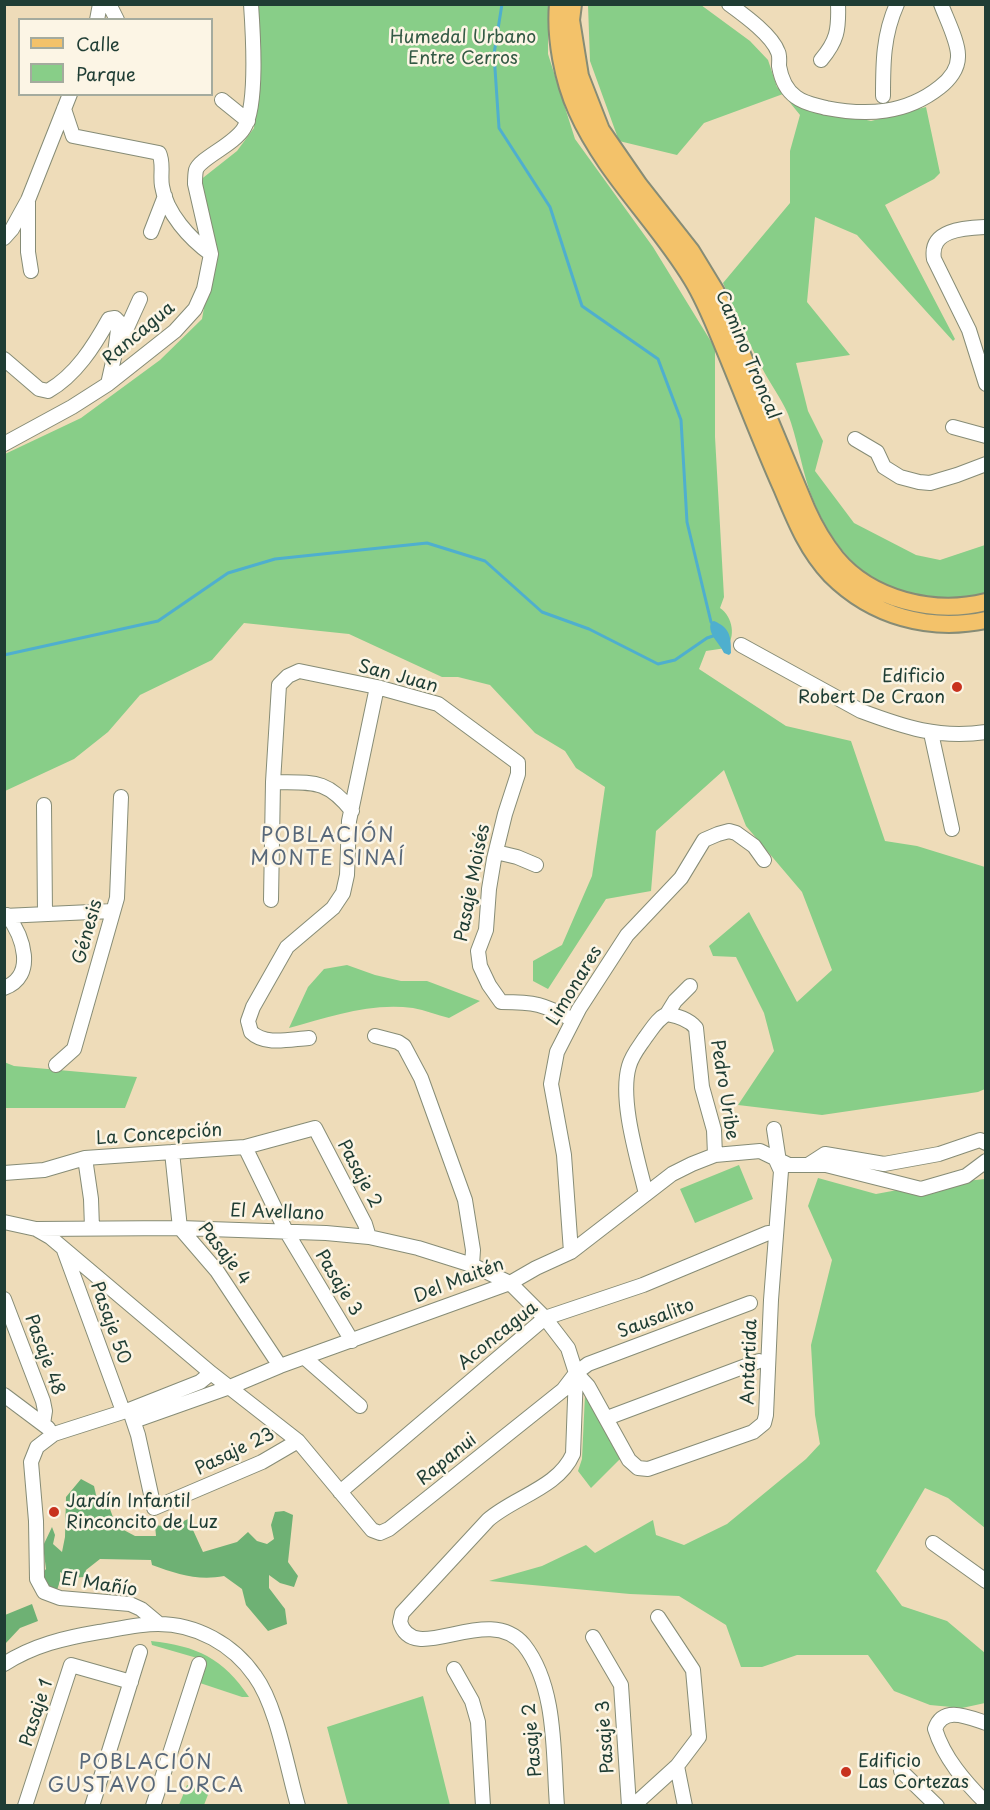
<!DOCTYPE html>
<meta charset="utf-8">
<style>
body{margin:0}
#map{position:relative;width:990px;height:1810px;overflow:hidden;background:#eedcb9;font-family:"Playpen Sans",sans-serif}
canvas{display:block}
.frame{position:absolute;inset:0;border:6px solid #1f3d34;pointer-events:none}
.legend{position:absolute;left:18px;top:18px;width:195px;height:78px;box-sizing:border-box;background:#fcf5e5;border:2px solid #a4ab9e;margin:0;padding:8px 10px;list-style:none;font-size:18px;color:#1f3d34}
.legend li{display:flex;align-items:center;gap:12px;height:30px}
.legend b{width:30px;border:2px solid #a4ab9e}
</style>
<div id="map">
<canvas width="990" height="1810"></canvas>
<div class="frame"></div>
<ul class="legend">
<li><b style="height:8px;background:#f3c26a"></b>Calle</li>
<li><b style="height:16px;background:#88ce88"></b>Parque</li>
</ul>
</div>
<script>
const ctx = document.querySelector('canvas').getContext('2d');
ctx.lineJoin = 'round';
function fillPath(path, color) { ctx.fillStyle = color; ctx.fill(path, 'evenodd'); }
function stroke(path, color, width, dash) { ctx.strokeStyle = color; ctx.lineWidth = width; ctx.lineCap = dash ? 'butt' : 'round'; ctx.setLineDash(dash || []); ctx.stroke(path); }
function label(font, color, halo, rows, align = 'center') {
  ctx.font = font + ' "Playpen Sans",sans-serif'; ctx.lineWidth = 5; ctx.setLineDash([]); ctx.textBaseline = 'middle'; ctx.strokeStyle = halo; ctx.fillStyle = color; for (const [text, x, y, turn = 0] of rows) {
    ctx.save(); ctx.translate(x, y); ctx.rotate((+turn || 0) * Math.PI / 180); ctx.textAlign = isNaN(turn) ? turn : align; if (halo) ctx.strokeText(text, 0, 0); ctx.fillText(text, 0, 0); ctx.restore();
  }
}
fillPath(new Path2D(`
 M259 5H548V54L575 139 653 247 715 348V437L724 597 720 608C733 617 736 637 726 648L706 651 699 669 786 726 851 741 885 841 917 846 985 867V1089L978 1092 822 1115 738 1105 774 1051 764 1013 736 957 713 956 709 946 749 912 797 1002 832 970 802 892 746 826 724 770 656 831 651 891 606 899 548 989 533 981V961L562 945 592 876 605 787 576 768 565 751 535 733 490 685 458 677H442L349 634 244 623 212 660 140 695 108 732 74 759 5 791V454L81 418 160 360 202 319 213 257 199 181 237 151 254 128Z
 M588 5H701L750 41 768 60 777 87 806 106 871 121 926 107 940 173 934 179 885 205 955 339 953 341 857 235 815 217 807 302 850 355 796 363 808 411 823 441 815 471 854 523 916 555 940 560 985 545V595C974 596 961 600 949 600 875 598 833 555 809 489 801 465 797 438 788 414 781 398 769 382 761 366 747 340 736 311 723 283L790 203V151L800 115 783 94 704 123 677 155 619 141 590 61Z
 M347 965 375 975 401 981H427L480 1001 449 1018C437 1015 425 1010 413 1008 371 1002 329 1017 289 1028L308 987 324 969Z
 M4 1062 14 1066 137 1077 125 1108H5Z
 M739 1165 753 1199 695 1223 680 1189Z
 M818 1178 876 1194 919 1186 985 1179V1528L948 1498 925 1488 876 1571 902 1606 947 1621 985 1653V1703L962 1708 930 1705 894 1691 868 1655H797L762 1667H741L726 1625 679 1596 630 1594 489 1581 542 1566 586 1545 595 1553 653 1520 656 1535 684 1545 727 1524 806 1459 820 1444 815 1415 811 1345 832 1260 808 1206Z
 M585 1395 621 1458 591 1488 578 1471 582 1459Z
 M151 1641C197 1646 223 1658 249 1697H242L197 1682 204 1660 152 1645Z
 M423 1696 450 1805H348L327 1727Z
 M187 1785 209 1792 204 1805H179Z`), '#88ce88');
fillPath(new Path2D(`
 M81 1479 94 1486 96 1495 101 1503 110 1509 114 1520 120 1528 135 1536H156L155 1525 171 1527 188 1519 203 1552 237 1542 248 1532 257 1541 267 1544 274 1539 271 1525 275 1512 284 1511 293 1515 288 1562 298 1576 294 1587 280 1583 269 1575V1588L285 1609 287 1624 268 1631 246 1605 242 1589 224 1576C198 1581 177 1574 152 1565L151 1560 100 1559 86 1570 84 1577 70 1578 60 1572V1581L54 1599 40 1576 46 1569 43 1546 52 1527 55 1535 53 1544 62 1552 65 1537 66 1497Z
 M32 1604 38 1621 20 1628 5 1644V1615Z`), '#6eb174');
fillPath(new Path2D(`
 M714 621C730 628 731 636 731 653L729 655 724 653C719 642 707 634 711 622Z`), '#4fafce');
stroke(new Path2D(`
 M502 4 494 54 499 128 550 207 582 306 658 359 681 420 687 522 711 622
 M4 655 158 621 228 573 275 559 427 543 485 561 542 612 589 629 658 664 675 660 707 638 716 635`), '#4fafce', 3);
const minor = new Path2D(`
 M109 4 117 20
 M729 4C744 15 772 35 778 52 780 56 779 62 779 66 781 78 786 90 796 97 805 104 816 105 826 108 867 116 906 114 940 87 949 80 958 69 958 57 959 43 946 18 941 4
 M97 20 100 4
 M821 60C837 41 839 30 838 4
 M883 96C883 64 883 35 897 4
 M222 100 248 121
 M64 109 73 136 159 153C164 163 160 175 162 186 166 213 190 239 211 254
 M28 202V252L31 271
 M986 227C965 228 929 229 934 259L969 330 986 384
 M151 232 165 196
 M4 238 12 229 28 200 70 94
 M121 341 140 299
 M4 359 39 389 48 391C76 375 94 346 109 319L115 318 119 322 115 353 108 384
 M953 427 986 436
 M855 439 877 452 884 467 900 477 919 482 930 483 957 475 986 464
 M4 444 72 407 108 384 175 331 195 309 204 289 211 254 195 184C195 180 195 175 196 170 200 158 234 145 244 128 258 105 253 33 251 4
 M741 645 861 711C904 727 938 739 986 732
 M931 733 952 829
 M273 782C312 783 326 778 352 811
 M44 805 45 914
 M496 852 517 857 536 865
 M271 900 273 782 279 685 288 676 299 671 377 687 438 704 518 763V774L505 814 494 859 489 889 486 930 478 951 480 966 489 985 501 1002C535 1002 543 1004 573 1020
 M4 916 113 911
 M4 988C37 976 23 936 7 915
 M667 1014 675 1001 690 986
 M375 1036 398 1042 404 1046 421 1078 465 1200 473 1250 472 1265
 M309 1038C291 1039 265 1046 251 1032L248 1021 253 1007 287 947 333 908 343 893 347 875 349 821 377 687
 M56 1065 74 1049 117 898 121 797
 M774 1129 778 1155 776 1160
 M245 1147 286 1231 352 1341
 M172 1152 180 1228 217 1271 280 1366
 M85 1158 91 1199 92 1228
 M808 1165 825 1154 884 1164 939 1154 980 1140 986 1143
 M4 1173 44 1170 85 1158 245 1147 315 1128 365 1224 369 1237
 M646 1194C638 1160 619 1100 629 1066 632 1055 639 1047 645 1038 652 1029 657 1019 667 1014 677 1016 689 1019 696 1028L702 1087 714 1130 715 1155
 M4 1222 36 1229 50 1237 211 1373 298 1441 372 1530 380 1533 389 1529 563 1390 576 1373 588 1364 750 1303
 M36 1229 180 1228 326 1233 369 1237 418 1248 472 1265 510 1283 545 1318 568 1348 576 1373 573 1454C558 1488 514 1497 488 1520L402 1613 400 1622C413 1668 488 1601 524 1645 557 1687 553 1754 557 1806
 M64 1250 123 1411
 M571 1252 564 1155 551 1084 557 1052 579 1009 627 935 681 878 704 840 718 834 729 831 736 833 754 846 764 860
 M4 1299 43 1401 45 1411 43 1424
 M305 1358 360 1406
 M576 1373 588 1386 629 1460 638 1468 648 1469 753 1432 764 1423 766 1415 771 1300 781 1171 776 1160
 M4 1395 48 1428
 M131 1414 138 1435 154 1508 262 1462 298 1441
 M607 1418 759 1361
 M134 1421 230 1387 280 1366 510 1283 536 1268 571 1252 672 1174 692 1164 715 1155 760 1151 789 1165H826L921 1189 966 1176 986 1161
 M340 1492 545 1318 643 1285 768 1233 775 1234
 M933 1543 986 1581
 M159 1624 141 1609 130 1604 60 1598 44 1592 37 1579 36 1521 31 1462 37 1447 54 1434 129 1410 200 1382 211 1373
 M593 1637 621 1685 629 1806
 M4 1664C34 1645 64 1638 99 1632 118 1629 138 1624 158 1624 196 1624 233 1644 255 1676 277 1706 287 1768 298 1806
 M454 1669 472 1701 478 1722 483 1806
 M986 1723C968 1717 943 1705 935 1729 944 1758 965 1782 986 1803
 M677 1766 685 1806
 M901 1771 937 1806
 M25 1806 71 1665 131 1682
 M92 1806 140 1652
 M153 1806 199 1664
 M633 1806 677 1766 699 1737 693 1670 658 1617`);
const major = new Path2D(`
 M558 4C555 38 563 80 577 111 605 174 657 221 692 279 705 300 714 323 723 345 743 393 761 441 782 488 795 519 807 550 831 575 872 616 929 632 986 620
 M573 4 571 20 580 76 601 130 639 185 691 251 716 292 807 510C815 528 824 543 836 558 871 600 934 615 986 602`);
stroke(minor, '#868c76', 16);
stroke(major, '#868c76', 20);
stroke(minor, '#fff', 14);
stroke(major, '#f3c26a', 16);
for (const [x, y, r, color] of [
 [957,687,6,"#c8321e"],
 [54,1512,6,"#c8321e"],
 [846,1772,6,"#c8321e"]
]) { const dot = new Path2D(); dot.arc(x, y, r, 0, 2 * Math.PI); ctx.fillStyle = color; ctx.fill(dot); stroke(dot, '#fcf5e5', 2); }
label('18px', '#345a45', '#fcf5e5', [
 ["Humedal Urbano",463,38],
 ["Entre Cerros",463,59]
]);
label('18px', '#1f3d34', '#fcf5e5', [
 ["Rancagua",139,334,-40],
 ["Camino Troncal",747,355,67],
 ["San Juan",398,677,15],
 ["Pasaje Moisés",473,883,-79],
 ["Génesis",88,932,-74],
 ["Limonares",575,986,-59],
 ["Pedro Uribe",724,1090,81],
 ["La Concepción",159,1135,-4],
 ["Pasaje 2",359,1174,62],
 ["El Avellano",277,1213,2],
 ["Pasaje 4",224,1254,52],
 ["Del Maitén",459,1281,-21],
 ["Pasaje 3",338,1283,59],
 ["Sausalito",656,1319,-21],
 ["Pasaje 50",110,1323,70],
 ["Aconcagua",498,1336,-39],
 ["Pasaje 48",44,1355,70],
 ["Antártida",750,1362,-88],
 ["Pasaje 23",235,1452,-26],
 ["Rapanui",447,1460,-39],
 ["El Mañío",99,1585,9],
 ["Pasaje 1",37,1713,-72],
 ["Pasaje 3",606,1737,-94],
 ["Pasaje 2",533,1740,-95]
]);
label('18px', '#1f3d34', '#fcf5e5', [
 ["Edificio",945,677,"right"],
 ["Robert De Craon",945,698,"right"],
 ["Jardín Infantil",66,1502],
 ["Rinconcito de Luz",66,1523],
 ["Edificio",858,1762],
 ["Las Cortezas",858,1783]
], 'left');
ctx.letterSpacing = '1.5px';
label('20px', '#58687a', '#fcf5e5', [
 ["POBLACIÓN",328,836],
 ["MONTE SINAÍ",328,859],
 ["POBLACIÓN",146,1763],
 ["GUSTAVO LORCA",146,1786]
]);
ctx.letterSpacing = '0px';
</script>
